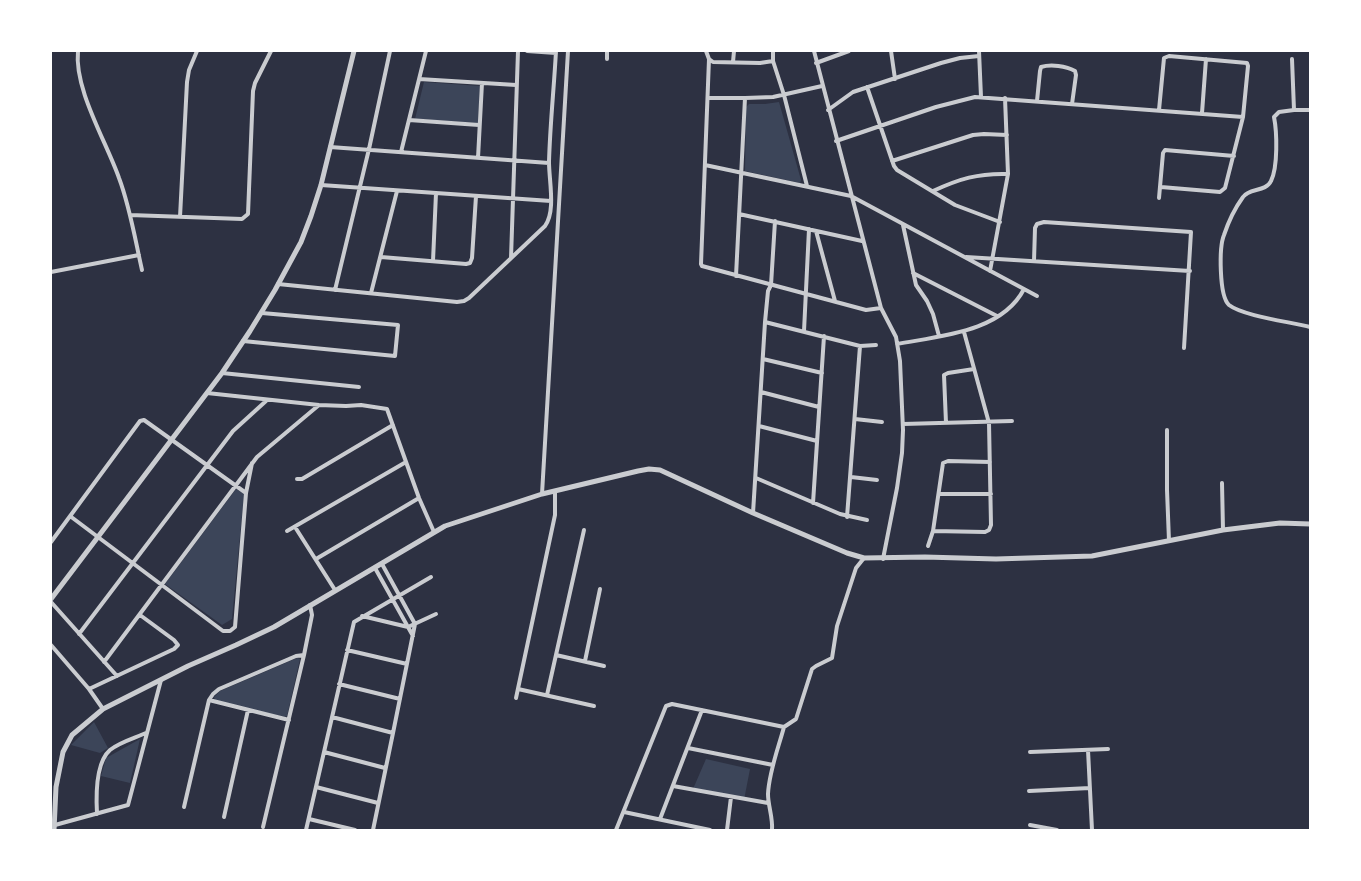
<!DOCTYPE html>
<style>
body{margin:0}
#map{position:relative;width:1361px;height:881px;overflow:hidden;background:#2d3142;font-family:"Work Sans",sans-serif}
canvas{display:block}
.frame{position:absolute;inset:0;border:52px solid #fff;pointer-events:none}
</style>
<div id="map">
<canvas width="1361" height="881"></canvas>
<div class="frame"></div>
</div>
<script>
const ctx = document.querySelector('canvas').getContext('2d');
ctx.lineJoin = 'round';
function fillPath(path, color) { ctx.fillStyle = color; ctx.fill(path, 'evenodd'); }
function stroke(path, color, width, dash) { ctx.strokeStyle = color; ctx.lineWidth = width; ctx.lineCap = dash ? 'butt' : 'round'; ctx.setLineDash(dash || []); ctx.stroke(path); }
fillPath(new Path2D(`
 M424 82 480 86 478 123 415 119Z
 M779 102 801 180 800 183 745 171 746 107 749 104H765Z
 M236 489 244 494 232 619 222 625 165 584Z
 M297 658 300 659 287 716 285 717 215 701 214 697 220 691Z
 M94 722 108 748 100 753 71 745Z
 M140 739 130 783 101 776 106 758Z
 M706 759 750 769 744 800 693 789Z`), '#3c4559');
stroke(new Path2D(`
 M78 51C74 89 106 141 119 178 130 207 135 239 142 270
 M527 51 556 53
 M706 51 709 59 713 62 760 63 773 61
 M773 51V61L784 95 807 186
 M814 51 881 308 896 337 900 361 903 430 902 453 897 488 883 559
 M891 51 895 79
 M979 51 981 97
 M607 59V51
 M709 59 701 264 702 266 866 310 881 308
 M1292 59 1294 110 1279 112 1274 117C1277 132 1278 167 1271 181 1266 192 1249 188 1243 197 1235 208 1228 223 1224 235 1219 247 1219 296 1229 305 1243 316 1291 322 1310 327
 M733 62 734 51
 M816 63 849 51
 M419 79 516 85
 M867 87 894 166 897 170 955 205 1000 222
 M708 98H745L773 97 822 86
 M1037 101 1040 71 1041 67C1051 64 1066 66 1075 71L1076 75 1072 104
 M828 110 853 92 941 63 960 58 979 56
 M1159 110 1164 58 1169 56 1247 63 1248 66 1243 117 1225 188 1220 192 1161 187
 M1294 110H1310
 M1202 113 1206 59
 M409 120 479 125
 M836 141 936 107 975 97 1243 117
 M330 147 549 163
 M401 152 426 51
 M478 158 482 83
 M892 161 973 135 984 134 1007 135
 M705 165 851 196 1037 296
 M321 185 551 201
 M933 191C959 179 978 173 1008 174
 M1159 198 1163 153 1165 150 1234 156
 M739 214 862 241
 M130 215 242 219 248 214 253 91 255 83 271 51
 M180 217 187 82 189 70 197 51
 M903 225 916 285 927 301 933 314 939 336
 M816 231 835 301
 M381 257 466 264 470 263 472 258 476 196
 M966 257 1190 271
 M511 258 518 51
 M433 261 436 193
 M1034 261 1035 228 1037 224 1044 222 1191 232 1184 348
 M990 271 1008 174 1005 98
 M51 272 139 255
 M913 273 997 316
 M736 276 745 98
 M278 284 457 302 464 301 469 298 545 226C556 211 549 181 549 162 550 125 554 88 556 51
 M335 290 369 149 390 51
 M371 293 397 191
 M765 322 860 346 876 345
 M804 331 809 229
 M243 341 395 356 398 325 262 313
 M897 344C940 336 1002 332 1024 289
 M763 359 822 373
 M222 373 359 387
 M761 392 819 407
 M207 393 319 405 346 406 361 405 387 409 419 498 434 532
 M855 419 882 422
 M946 423 944 375 948 373 974 369
 M903 424 1012 421
 M759 426 817 441
 M1167 430V490L1169 541
 M851 477 877 480
 M756 478 840 514 867 520
 M297 479H302L393 425
 M1222 483 1223 530
 M542 494 568 51
 M939 494H991
 M813 503 824 336
 M753 513 765 322 768 291 771 285 775 221
 M70 516 223 631H230L235 627 246 493 252 463
 M847 517 860 346
 M295 527 335 590
 M287 531 406 462
 M933 531 985 532 989 530 991 525 989 423 964 332
 M51 542 140 421 144 420 246 493
 M928 546 933 531 943 463 948 461 990 462
 M316 559 419 498
 M382 564 415 624 393 733
 M375 568 413 636
 M51 602 117 676
 M362 616 408 627 436 614
 M79 634 233 431 266 401
 M51 645 89 689 103 709
 M347 650 407 664
 M556 655 604 666
 M585 661 600 589
 M104 662 257 457 319 405
 M339 684 400 699
 M89 689 174 649 178 645 174 640 140 615
 M518 689 594 706
 M547 695 584 530
 M516 698 555 515V491
 M209 700 289 720
 M332 717 393 733 373 830
 M688 748 773 765
 M1088 750 1092 830
 M324 752 385 768
 M1030 752 1108 749
 M673 786 768 803
 M316 787 378 803
 M1029 791 1090 788
 M184 807 209 700 213 694 219 689 296 656 304 655
 M624 812 710 830
 M97 814C96 796 95 763 110 750 120 742 135 738 146 733
 M224 817 248 710
 M309 819 355 830
 M660 819 702 710
 M55 825 128 805 161 680
 M1030 825 1057 830
 M263 827 304 655 312 615 310 605
 M306 830 354 622 431 577
 M616 830 666 706 672 704 784 727
 M727 830 731 797
 M772 830C773 817 768 806 768 794 769 772 778 749 784 727L796 719 812 669 816 666 832 658 837 626 856 568 864 558`), '#caccd0', 4);
stroke(new Path2D(`
 M51 599 222 373 250 331 275 290 301 242 311 216 321 185 354 51
 M54 830 56 787 63 752 72 735 103 709 188 666 236 645 274 627 445 526 542 494 638 471 649 469 660 470 753 513 847 553 864 558 925 557 996 559 1092 556 1223 530 1280 523 1310 524`), '#caccd0', 5);
</script>
